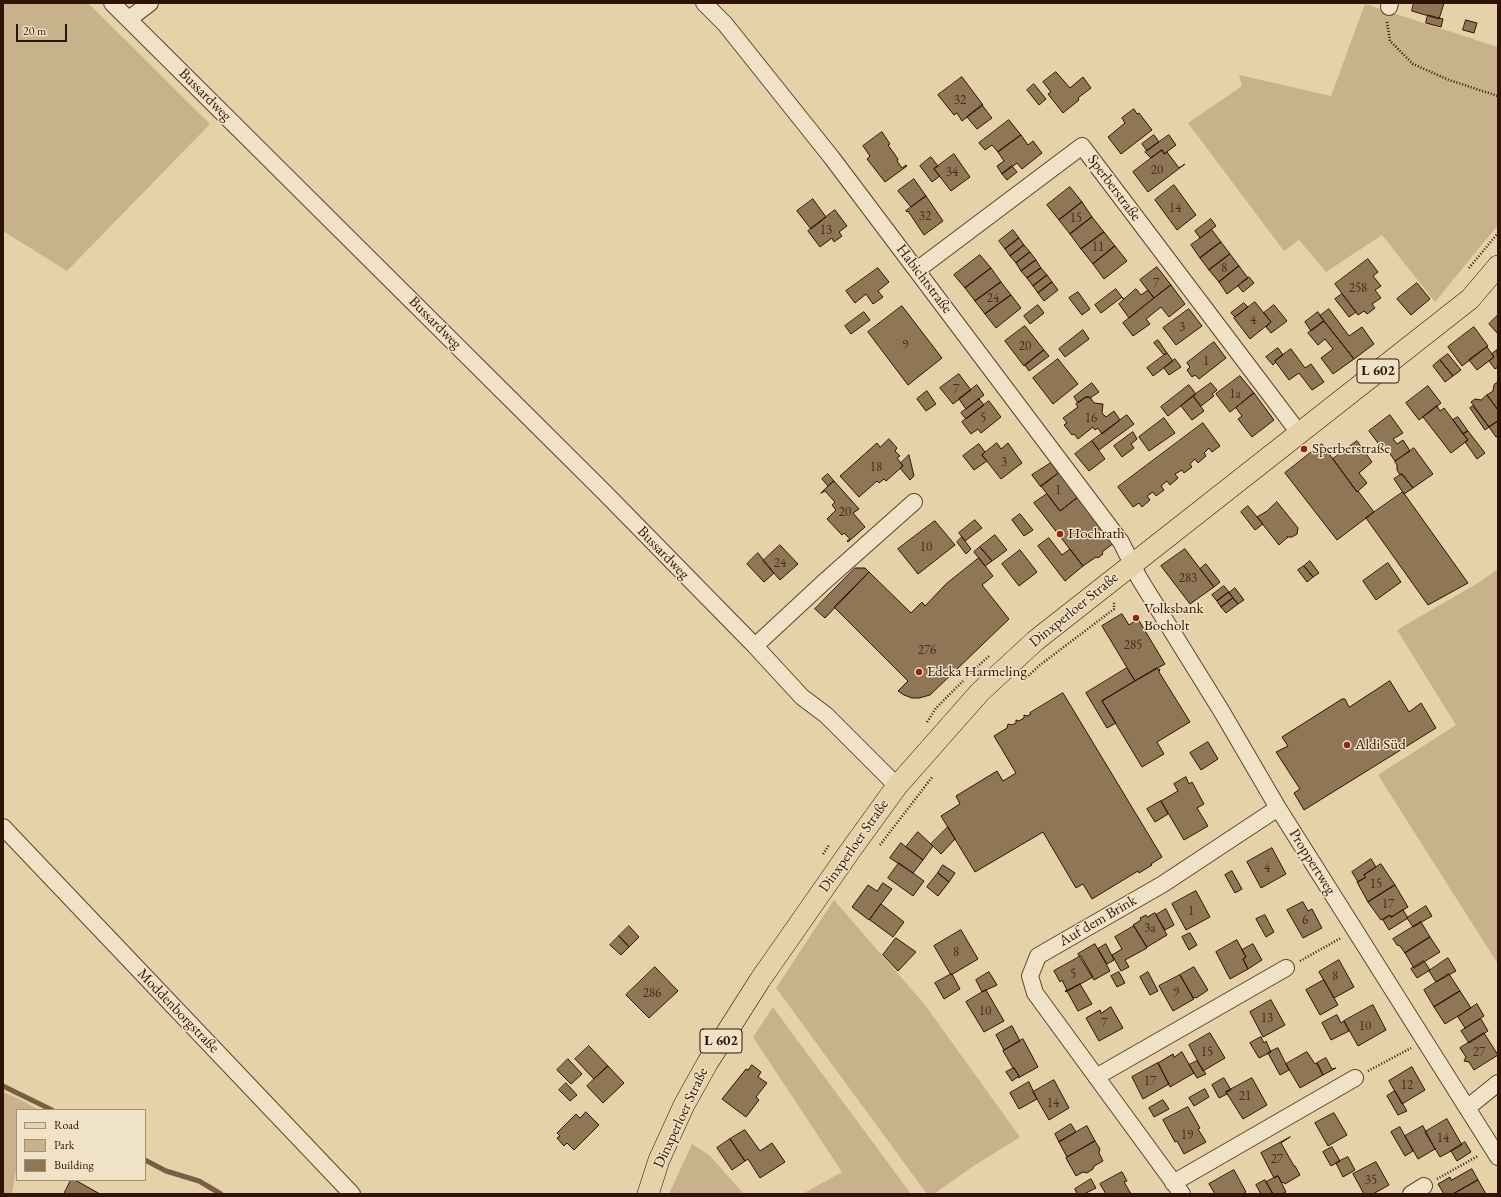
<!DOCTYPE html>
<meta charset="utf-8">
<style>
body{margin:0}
#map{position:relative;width:1501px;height:1197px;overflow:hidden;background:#e6d2a8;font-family:"EB Garamond",serif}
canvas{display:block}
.frame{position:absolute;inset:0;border:4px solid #301300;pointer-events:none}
.legend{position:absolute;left:16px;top:1109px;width:130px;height:72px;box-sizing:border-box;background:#efe2c6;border:1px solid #a38f77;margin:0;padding:5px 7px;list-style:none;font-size:12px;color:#301300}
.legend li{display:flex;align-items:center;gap:8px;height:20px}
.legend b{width:20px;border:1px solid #a38f77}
.scale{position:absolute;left:16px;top:24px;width:51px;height:18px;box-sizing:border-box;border:2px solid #301300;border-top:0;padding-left:5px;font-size:12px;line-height:14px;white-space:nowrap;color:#301300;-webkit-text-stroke:3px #efe2c6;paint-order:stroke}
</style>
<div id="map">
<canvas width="1501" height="1197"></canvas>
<div class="frame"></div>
<ul class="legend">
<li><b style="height:5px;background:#e6d2a8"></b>Road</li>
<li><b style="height:11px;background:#c7b28b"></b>Park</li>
<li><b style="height:11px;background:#8f7657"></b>Building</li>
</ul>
<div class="scale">20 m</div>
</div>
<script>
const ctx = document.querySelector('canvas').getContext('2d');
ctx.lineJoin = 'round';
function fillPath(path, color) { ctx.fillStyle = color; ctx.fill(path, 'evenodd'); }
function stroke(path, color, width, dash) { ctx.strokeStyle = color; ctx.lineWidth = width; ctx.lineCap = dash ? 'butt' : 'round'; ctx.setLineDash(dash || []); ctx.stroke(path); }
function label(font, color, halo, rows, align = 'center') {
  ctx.font = font + ' "EB Garamond",serif'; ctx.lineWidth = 3; ctx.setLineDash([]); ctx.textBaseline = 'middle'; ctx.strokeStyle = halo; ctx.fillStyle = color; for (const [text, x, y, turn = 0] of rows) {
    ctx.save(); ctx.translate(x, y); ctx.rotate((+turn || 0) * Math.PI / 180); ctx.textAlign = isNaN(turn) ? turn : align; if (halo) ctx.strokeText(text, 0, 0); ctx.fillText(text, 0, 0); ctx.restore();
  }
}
fillPath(new Path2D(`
 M3 3H88L210 124 67 271 3 231Z
 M1365 4 1498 47V225L1435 302 1382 235 1326 272 1299 240 1284 251 1188 123 1242 86 1239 75 1331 96Z
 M1498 569V964L1378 775 1456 725 1397 630 1478 583Z
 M834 900 925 1005 1020 1137 972 1167 934 1194H927L776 988Z
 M773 1007 789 1029 911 1194H802L842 1172 753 1037Z
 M3 1092 21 1100 39 1110H17V1164L12 1194H3Z
 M692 1144 709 1155 744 1194H669Z`), '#c7b28b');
stroke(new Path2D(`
 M3 1086 52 1110
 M145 1160 166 1171 199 1181 221 1194`), '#785f43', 5);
const building = new Path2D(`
 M1414 3H1444L1439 19 1412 11Z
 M1428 15 1443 19 1441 27 1426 23Z
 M1466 20 1477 23 1474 33 1463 30Z
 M1056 72 1070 88 1083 77 1091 88 1078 98 1079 100 1063 113 1048 94 1051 92 1043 82Z
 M962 77 983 105 962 121 957 113 954 115 938 95Z
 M1034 84 1046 99 1039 105 1027 90Z
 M982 105 992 118 977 129 967 117Z
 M1134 109 1137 114 1139 113 1152 130 1121 154 1108 137 1125 123 1122 118Z
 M1009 120 1021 135 998 152 992 145 985 150 979 143Z
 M882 132 890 144 888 145 898 159 897 161 902 168 906 165 907 166 885 182 867 159 870 156 863 146Z
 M1021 135 1028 145 1033 141 1042 153 1022 169 1017 163 1002 174 997 166 1004 161 998 152Z
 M1154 135 1159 142 1147 151 1142 144Z
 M1169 135 1176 145 1164 154 1162 150 1151 158 1145 152Z
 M1162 150 1164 154 1167 152 1179 168 1185 164 1148 192 1133 172Z
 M954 154 970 177 951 191 934 169Z
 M931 157 938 166 934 169 940 176 932 182 920 166Z
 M1012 166 1017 172 1007 180 1002 174Z
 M914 179 926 196 911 207 898 191Z
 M1174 185 1196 215 1177 230 1155 200Z
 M1070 187 1082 202 1059 220 1047 205Z
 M926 196 943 221 924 235 908 211 907 212 906 211Z
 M813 199 826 217 811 229 797 211Z
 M1082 202 1092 217 1070 234 1059 220Z
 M835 210 847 226 839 232 842 236 834 242 832 238 820 247 808 231Z
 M1092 217 1104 232 1081 249 1070 234Z
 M1211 219 1216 226 1200 238 1195 231Z
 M1013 230 1019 238 1005 249 999 241Z
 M1212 230 1221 242 1200 258 1191 245Z
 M1104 232 1115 246 1093 264 1081 249Z
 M1019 238 1024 245 1010 256 1005 249Z
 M1221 242 1230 254 1209 270 1200 258Z
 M1024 245 1030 252 1016 263 1010 256Z
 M1115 246 1127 261 1104 279 1093 264Z
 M1030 252 1036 260 1021 271 1016 263Z
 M1230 254 1239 266 1219 282 1209 270Z
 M980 255 991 268 965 288 954 275Z
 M1368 259 1378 272 1373 276 1381 286 1375 290 1381 298 1372 304 1375 308 1367 314 1364 311 1358 315 1335 284Z
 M1036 260 1041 268 1027 278 1021 271Z
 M1239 266 1248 278 1227 294 1219 282Z
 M1157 267 1171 285 1154 298 1140 280Z
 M878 268 889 282 878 291 883 297 873 304 866 294 855 303 846 291Z
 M991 268 1001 282 975 301 965 288Z
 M1041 268 1047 275 1033 286 1027 278Z
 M1047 275 1052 282 1038 293 1033 286Z
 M1249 277 1254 283 1243 292 1238 286Z
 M1001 282 1011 295 985 314 975 301Z
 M1052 282 1058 290 1044 301 1038 293Z
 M1417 283 1430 299 1411 315 1397 299Z
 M1171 285 1185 304 1169 317 1161 307 1146 319 1150 324 1133 336 1123 323Z
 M1116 289 1124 300 1122 297 1101 313 1095 305Z
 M1136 289 1141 295 1148 290 1154 298 1129 318 1119 304Z
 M1078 292 1090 309 1082 315 1069 298Z
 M1342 294 1356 312 1349 317 1335 299Z
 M1011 295 1021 308 996 328 985 314Z
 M1255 302 1271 322 1250 339 1234 318Z
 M1244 303 1248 307 1235 317 1231 313Z
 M1038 305 1044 313 1030 324 1024 316Z
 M1274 305 1287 321 1271 333 1266 327 1271 322 1264 313Z
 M902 306 942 358 908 385 868 332Z
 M1189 309 1202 326 1176 345 1163 328Z
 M1329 309 1349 336 1362 327 1374 344 1354 359 1320 316Z
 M864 312 870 320 851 334 845 326Z
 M1318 312 1324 321 1311 331 1305 322Z
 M1498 315V334L1489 324Z
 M1324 321 1354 359 1333 374 1321 358 1333 349 1325 339 1318 345 1308 333Z
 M1025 326 1044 350 1024 366 1005 341Z
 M1474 327 1488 346 1462 366 1448 347Z
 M1083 330 1089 339 1065 357 1059 349Z
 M1158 340 1167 353 1164 355 1154 343Z
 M1214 342 1226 358 1199 379 1195 375 1192 377 1187 370 1190 367 1187 363Z
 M1487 347 1494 357 1477 370 1469 360Z
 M1278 348 1283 355 1275 361 1276 362 1273 365 1266 357Z
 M1291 349 1305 368 1311 364 1324 382 1312 390 1299 373 1289 380 1275 361Z
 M1044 350 1049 356 1029 371 1025 365Z
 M1497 350 1498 367 1495 369 1489 361 1494 357 1492 354Z
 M1167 353 1173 361 1153 376 1147 368Z
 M1448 354 1461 370 1453 376 1440 360Z
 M1058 359 1078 384 1053 404 1033 378Z
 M1175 359 1181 367 1169 375 1164 368Z
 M1440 360 1453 376 1445 382 1433 366Z
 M959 374 971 390 953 404 940 388Z
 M1240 376 1254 393 1230 412 1216 394Z
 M1498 382V410L1487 395 1493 391 1494 385Z
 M1092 383 1099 392 1090 398 1086 397 1078 403 1074 397Z
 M1211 383 1217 390 1212 394 1214 396 1201 406 1193 396Z
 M977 385 984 395 966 409 959 399Z
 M1189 385 1196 394 1168 416 1161 407Z
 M1428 386 1441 403 1419 420 1406 403Z
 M927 391 936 404 926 411 917 399Z
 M1254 393 1274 420 1252 437 1238 419 1242 416 1236 408Z
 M1487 395 1498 410V421L1489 427 1471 402 1475 399 1481 400Z
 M1193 396 1204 411 1192 420 1181 406Z
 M1086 397H1090L1094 403 1103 404 1102 413 1106 417 1114 411 1120 420 1102 434 1098 428 1095 430 1093 427 1078 439 1074 434 1072 435 1064 425 1067 423 1063 418 1078 407 1076 404Z
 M979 399 984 405 966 419 961 413Z
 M989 401 1001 417 981 433 978 429 971 434 962 422Z
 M1437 406 1440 411 1444 408 1468 440 1451 453 1423 417Z
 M1473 406 1489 427 1485 430 1470 408Z
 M1127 415 1134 424 1099 450 1092 441Z
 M1390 415 1403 433 1393 439 1397 444 1403 440 1410 451 1395 461 1384 445 1381 447 1369 431Z
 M1458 417 1468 431 1463 434 1453 420Z
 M1164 418 1175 433 1149 451 1139 437Z
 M1498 421V436L1496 437 1489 427Z
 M1203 423 1220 446 1212 452 1209 448 1204 453 1206 456 1198 463 1195 459 1190 464 1192 467 1184 473 1182 470 1175 474 1178 478 1170 485 1167 481 1161 486 1164 490 1156 496 1153 492 1147 496 1150 500 1142 507 1139 503 1133 507 1118 487Z
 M1468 431 1485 453 1477 459 1465 442 1468 440 1463 434Z
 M1133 432 1137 439 1131 444 1134 448 1122 457 1114 446Z
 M889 439 897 448 895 451 900 456 897 458 903 466 886 481 884 479 879 483 877 481 859 497 840 476 877 443 880 447Z
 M1092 441 1105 459 1089 471 1075 454Z
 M1357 441 1372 462 1359 473 1367 483 1357 492 1333 459Z
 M997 443 1001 449 1008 443 1022 463 1001 479 982 455Z
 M979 444 985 452 982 455 987 461 974 470 963 456Z
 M1322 444 1357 492 1358 491 1374 512 1337 540 1285 473Z
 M1414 448 1433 474 1413 488 1402 474 1400 475 1397 470V465L1395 462Z
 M909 455 914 476 910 480 900 468 903 466 901 463Z
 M1051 463 1058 473 1041 487 1032 475Z
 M1059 473 1078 497 1060 511 1041 486Z
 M828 474 834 481 828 486 822 479Z
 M1402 474 1413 488 1404 494 1394 479Z
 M834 481 859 509 853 513 865 527 848 542 847 541 850 539 844 533 842 535 827 519 836 510 832 505 835 502 825 491 821 493Z
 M1403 492 1468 583 1428 605 1366 518Z
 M1047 494 1060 511 1078 497 1114 543 1102 552 1103 554 1098 558 1096 557 1083 566 1034 503Z
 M1277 502 1298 528 1297 534 1292 537H1287H1288L1279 545 1257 517 1267 511Z
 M1248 506 1263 524 1255 530 1241 512Z
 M1020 514 1033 530 1024 536 1012 520Z
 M975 520 982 528 965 541 959 533Z
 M935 521 955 545 918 574 898 549Z
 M995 535 1007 550 992 561 980 547Z
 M962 537 971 549 966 554 957 542Z
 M1049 538 1062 555 1070 549 1083 566 1065 581 1038 546Z
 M780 545 798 564 780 580 763 561Z
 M980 547 992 561 985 566 974 552Z
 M1185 549 1214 587 1190 604 1161 566Z
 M1020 550 1037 572 1019 586 1002 564Z
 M758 553 774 573 764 582 747 564Z
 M979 558 993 576 982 585 1009 619 930 695 919 698H912L904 695 898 691 908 681 834 607 869 572 911 613 922 602 925 606 946 584Z
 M1310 561 1319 573 1313 577 1304 566Z
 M1388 563 1401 582 1376 600 1363 581Z
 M1206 564 1220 582 1214 587 1200 569Z
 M1304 566 1313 577 1307 582 1298 570Z
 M855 568H865L869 572 825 618 815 609Z
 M1224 586 1229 592 1217 601 1212 595Z
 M1235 588 1244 600 1238 604 1229 593Z
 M1229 592 1233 598 1221 607 1217 601Z
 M1233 598 1238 604 1226 613 1221 607Z
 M1122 614 1129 625 1138 619 1165 664 1135 681 1102 626Z
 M1127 668 1135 681 1102 701 1116 723 1107 728 1086 693Z
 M1157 668 1158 670 1160 669 1159 672 1190 722 1157 742 1164 754 1142 767 1102 701Z
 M1390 681 1409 712 1421 703 1436 728 1304 810 1294 793 1300 789 1276 752 1288 746 1282 737 1342 699H1345L1349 707Z
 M1063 693 1162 857 1151 864 1152 865 1139 873 1138 871 1092 899 1083 884 1076 888 1043 832 975 872 941 816 960 804 956 796 997 771 1003 781 1016 773 994 736 1007 728 1008 724 1012 725 1016 723V720L1019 721 1024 718V715L1027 716 1031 714 1030 713Z
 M1208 742 1218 759 1201 770 1190 753Z
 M1186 777 1189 784 1192 782 1204 804 1197 808 1208 826 1184 840 1161 801 1178 791 1174 784Z
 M1161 801 1168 814 1155 822 1147 809Z
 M948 827 955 839 941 854 931 844Z
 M918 832 933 846 923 860 906 847Z
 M901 843 923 860 913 873 890 858Z
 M1272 848 1286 874 1261 888 1247 862Z
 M1371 859 1376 867 1364 875 1366 877 1358 882 1352 872Z
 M899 863 924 881 913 896 888 878Z
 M1381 864 1395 885 1368 902 1357 882 1366 877 1364 875Z
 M943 865 955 873 949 882 938 873Z
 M1232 871 1242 889 1235 893 1225 875Z
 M938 873 949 882 938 896 927 887Z
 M883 883 892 889 869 920 852 907 868 885 877 891Z
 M1395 885 1408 907 1391 917 1390 915 1381 920 1368 902Z
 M1196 891 1210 917 1186 930 1172 904Z
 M1303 902 1308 911 1312 909 1322 928 1303 938 1287 910Z
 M881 904 904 922 893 937 870 920Z
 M1426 906 1432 916 1413 927 1407 918Z
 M1166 909 1174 925 1165 930 1156 915Z
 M1403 910 1408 918 1389 930 1383 920 1390 915 1391 917Z
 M1155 913 1167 935 1147 947 1133 925 1141 920 1140 918 1146 915 1147 917Z
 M1265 915 1274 932 1266 937 1256 919Z
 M1421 922 1430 937 1405 953 1400 946 1397 945 1393 939Z
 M629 926 639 937 629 947 619 936Z
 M1134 926 1147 948 1125 960 1129 967 1121 971 1112 955 1122 949 1115 937Z
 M961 930 978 959 951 975 934 946Z
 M1190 933 1197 945 1189 950 1182 937Z
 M619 936 629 947 621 955 610 945Z
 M1430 937 1440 952 1414 968 1405 953Z
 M896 938 916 952 898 971 883 955Z
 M1237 940 1246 957 1243 959 1248 969 1230 979 1216 952Z
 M1095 944 1110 971 1094 980 1078 954Z
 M1106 944 1114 960 1107 964 1098 949Z
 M1253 944 1262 960 1248 969 1243 959 1246 957 1242 950Z
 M1081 956 1093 977 1066 992 1065 991 1067 990 1062 980 1060 982 1054 971Z
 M1448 958 1456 971 1436 982 1429 971Z
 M1339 960 1354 987 1334 998 1319 972Z
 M1424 961 1430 970 1417 978 1411 969Z
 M655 967 678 991 649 1018 626 995Z
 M1194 967 1208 990 1196 998 1195 997 1193 998 1180 975Z
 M989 972 997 985 982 992 976 980Z
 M1119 972 1125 983 1117 987 1111 976Z
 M1148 972 1158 991 1150 995 1140 977Z
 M951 974H952L960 989 944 999 935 983Z
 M1449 974 1460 991 1434 1007 1424 990Z
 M1180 975 1194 999 1173 1011 1159 986Z
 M1324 980 1338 1005 1320 1015 1306 990Z
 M1080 984 1092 1004 1078 1011 1067 991Z
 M986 990 1004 1021 984 1032 966 1002Z
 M1460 991 1471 1008 1445 1024 1434 1007Z
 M1271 1000 1285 1025 1263 1037 1250 1012Z
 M1477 1004 1484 1016 1465 1028 1458 1017Z
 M1373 1005 1386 1030 1358 1046 1344 1021Z
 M1111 1007 1123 1028 1099 1041 1086 1018 1100 1010 1101 1013Z
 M1337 1015 1341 1023 1344 1021 1349 1031 1331 1040 1322 1023Z
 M1481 1019 1488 1031 1469 1043 1461 1031Z
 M1012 1026 1020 1041 1004 1050 996 1035Z
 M1210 1033 1225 1058 1203 1071 1189 1045Z
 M1484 1033 1498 1055 1474 1070 1469 1062 1464 1061 1466 1057 1460 1048Z
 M1261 1037 1264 1043 1266 1041 1271 1052 1259 1058 1250 1043Z
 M1023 1039 1038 1067 1018 1078 1019 1076 1014 1068H1013L1003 1051Z
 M589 1046 608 1066 594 1079 575 1059Z
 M1278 1048 1289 1070 1280 1075 1268 1053Z
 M1182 1052 1194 1073 1170 1087 1158 1063 1173 1054 1174 1057Z
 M1307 1052 1315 1064 1317 1063 1323 1075 1300 1088 1286 1064Z
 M1326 1058 1332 1069 1336 1068 1323 1075 1317 1063Z
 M568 1059 582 1074 571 1084 557 1070Z
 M1197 1061 1206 1074 1197 1078 1189 1065Z
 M1158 1063 1169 1084 1143 1099 1132 1077Z
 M752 1065 761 1072 758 1077 767 1083 756 1097 759 1100 746 1117 722 1099 746 1069 748 1070Z
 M608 1066 624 1083 603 1103 587 1086Z
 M1412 1067 1425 1090 1402 1104 1389 1081Z
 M1014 1068 1019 1076 1012 1081 1006 1072Z
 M1224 1078 1231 1090 1226 1092 1227 1094 1219 1098 1212 1085Z
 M1252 1078 1267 1105 1243 1119 1226 1092Z
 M1054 1080 1069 1108 1049 1120 1033 1092Z
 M1029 1082 1037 1099 1019 1109 1010 1093Z
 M566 1083 577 1095 570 1101 559 1090Z
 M1205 1089 1209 1097 1194 1106 1189 1098Z
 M1395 1091 1407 1111 1398 1115 1387 1096Z
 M1163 1100 1169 1109 1154 1117 1149 1108Z
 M1188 1107 1200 1128 1198 1129 1206 1142 1184 1154 1177 1141 1175 1142 1163 1120Z
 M586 1112 599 1125 574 1150 567 1143 564 1146 557 1138 560 1136 557 1133 576 1114 580 1118Z
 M1334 1113 1347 1135 1328 1146 1315 1123Z
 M1447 1119 1462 1145 1440 1157 1425 1132Z
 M1071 1124 1076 1132 1059 1142 1055 1134Z
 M1087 1126 1095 1141 1067 1157 1059 1142Z
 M1423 1126 1435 1149 1418 1159 1405 1136Z
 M1400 1127 1413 1151 1405 1156 1391 1132Z
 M745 1130 760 1151 772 1143 785 1162 760 1178 748 1159 745 1161 730 1139Z
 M1290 1137 1281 1143 1294 1166H1295L1300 1175 1285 1184 1283 1182 1282 1183 1278 1176 1274 1178 1261 1153Z
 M730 1139 745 1161 732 1170 717 1148Z
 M1095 1141 1100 1149 1099 1153 1103 1161 1094 1166 1093 1169 1087 1173 1083 1172 1076 1176 1066 1158Z
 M1465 1142 1471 1152 1457 1161 1451 1151Z
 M1332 1147 1340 1161 1331 1166 1323 1152Z
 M1348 1157 1355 1170 1343 1177 1336 1163Z
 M1376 1162 1389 1185 1373 1194H1364L1353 1174Z
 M1472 1169 1478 1180 1453 1194H1444L1438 1184 1450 1177 1451 1180Z
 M1234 1170 1246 1192 1243 1194H1215L1209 1184Z
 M1122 1172 1127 1181 1124 1182 1131 1194H1106L1100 1184Z
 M1278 1176 1286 1192 1282 1194H1273L1266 1182Z
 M1091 1179 1096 1188 1084 1194H1077L1075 1189Z
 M71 1180H75L100 1194H64Z
 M1265 1180 1266 1182 1273 1194H1261L1256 1185Z
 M1478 1180 1486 1194H1453Z`);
fillPath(building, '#8f7657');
stroke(building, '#301300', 1);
const minor = new Path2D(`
 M112 3 605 493 755 646 802 697 826 715 897 786
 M704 3 725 24 832 158 1121 542 1139 578 1222 712 1278 808 1498 1157
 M1389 7 1390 3
 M129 19 150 3
 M917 270 1082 146 1299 433
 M755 646 824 582 914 502
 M3 827 352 1194
 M1096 1077 1286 968
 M1467 1108 1498 1083
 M1173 1183 1355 1078
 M1182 1194 1035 993 1030 976 1038 956 1163 884 1278 808
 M1411 1194 1424 1186`);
const major = new Path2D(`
 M648 1194 659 1160 684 1105 708 1062 760 980 850 851 897 786 980 692 1035 641 1470 299 1498 266`);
stroke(minor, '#5e432a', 18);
stroke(major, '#301300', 22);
stroke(new Path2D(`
 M1387 22 1390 41 1413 64 1449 80 1498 96
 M1469 268 1498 233
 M966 677 989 656
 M1024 680 1040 665 1114 609V602
 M927 722 936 708 963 681
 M880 845 933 776
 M823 854 829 845
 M1300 961 1341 938
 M1368 1071 1411 1048
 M1437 1179 1478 1156`), '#301300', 2.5, [1, 2]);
stroke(minor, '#efe2c6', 16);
stroke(major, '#e6d2a8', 21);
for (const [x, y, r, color] of [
 [1304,449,4,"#8f2418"],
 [1060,534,4,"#8f2418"],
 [1136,618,4,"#8f2418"],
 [919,672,4,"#8f2418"],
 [1347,745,4,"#8f2418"]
]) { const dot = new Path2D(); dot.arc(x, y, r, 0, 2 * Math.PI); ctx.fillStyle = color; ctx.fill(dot); stroke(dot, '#efe2c6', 1.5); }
label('13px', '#482c16', null, [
 ["32",960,100],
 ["20",1157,170],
 ["34",952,172],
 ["14",1175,208],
 ["32",925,216],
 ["15",1076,218],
 ["13",826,230],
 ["11",1098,247],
 ["8",1224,268],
 ["7",1156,283],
 ["258",1358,288],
 ["24",993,298],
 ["4",1253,320],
 ["3",1182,327],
 ["9",905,345],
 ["20",1025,346],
 ["1",1206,361],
 ["7",956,389],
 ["1a",1235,394],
 ["5",983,418],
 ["16",1091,418],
 ["3",1004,462],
 ["18",876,467],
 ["1",1058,490],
 ["20",845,512],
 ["10",926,547],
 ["24",780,563],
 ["283",1188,578],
 ["285",1133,645],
 ["276",927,650],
 ["4",1267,868],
 ["15",1376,884],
 ["17",1388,904],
 ["1",1191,911],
 ["6",1305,920],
 ["3a",1150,928],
 ["8",956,952],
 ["5",1073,974],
 ["8",1335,976],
 ["9",1176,992],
 ["286",652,993],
 ["10",985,1011],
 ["13",1267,1018],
 ["7",1104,1023],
 ["10",1365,1026],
 ["15",1207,1052],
 ["27",1479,1052],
 ["17",1150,1081],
 ["12",1407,1085],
 ["21",1245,1096],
 ["14",1053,1103],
 ["19",1187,1135],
 ["14",1443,1138],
 ["27",1277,1159],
 ["35",1371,1180]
]);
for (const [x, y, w] of [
 [1378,371,42],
 [721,1041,42]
]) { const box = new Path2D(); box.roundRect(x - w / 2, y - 12, w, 24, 3); ctx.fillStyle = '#efe2c6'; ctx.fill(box); stroke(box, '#301300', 1); }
label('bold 14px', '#301300', null, [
 ["L 602",1378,371],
 ["L 602",721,1041]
]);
label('15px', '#301300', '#efe2c6', [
 ["Bussardweg",205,95,45],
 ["Sperberstraße",1114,188,53],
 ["Habichtstraße",924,279,53],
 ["Bussardweg",435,323,45],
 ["Bussardweg",663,553,46],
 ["Dinxperloer Straße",1074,610,-39],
 ["Dinxperloer Straße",854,846,-55],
 ["Proppertweg",1312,862,58],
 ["Auf dem Brink",1098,921,-30],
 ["Moddenborgstraße",178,1011,46],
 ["Dinxperloer Straße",681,1118,-65]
]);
label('15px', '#301300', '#efe2c6', [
 ["Sperberstraße",1312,449],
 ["Hochrath",1068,534],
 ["Volksbank",1144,609],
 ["Bocholt",1144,626],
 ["Edeka Harmeling",927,672],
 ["Aldi Süd",1355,745]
], 'left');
</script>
